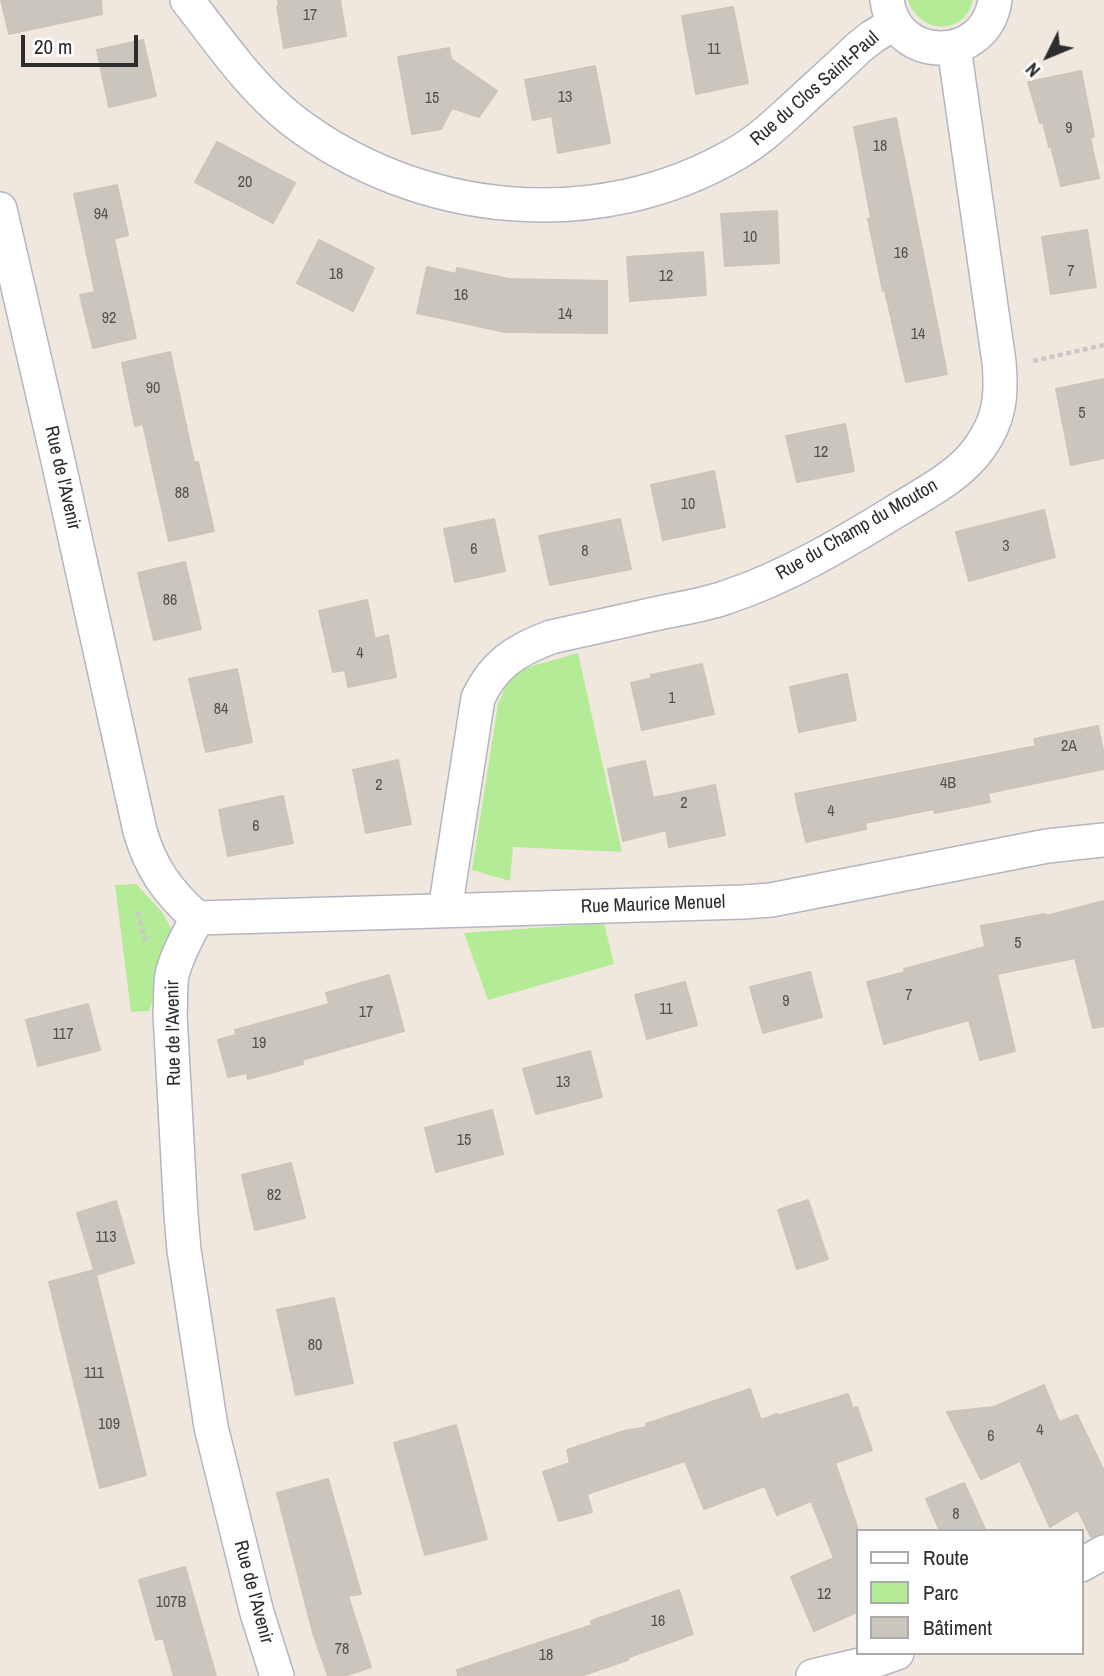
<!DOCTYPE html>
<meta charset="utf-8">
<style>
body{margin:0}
#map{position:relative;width:1104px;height:1676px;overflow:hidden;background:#f0e8df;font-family:"Archivo Narrow",sans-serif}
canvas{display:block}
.legend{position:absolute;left:856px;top:1529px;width:228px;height:126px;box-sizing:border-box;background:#fff;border:2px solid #ababab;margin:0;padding:9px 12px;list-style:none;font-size:21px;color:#2d2d2d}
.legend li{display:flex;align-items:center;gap:14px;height:35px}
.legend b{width:35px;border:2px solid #ababab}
.north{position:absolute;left:1013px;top:21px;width:70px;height:70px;-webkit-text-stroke:5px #fff;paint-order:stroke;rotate:227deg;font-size:19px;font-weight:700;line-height:28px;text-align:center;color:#2d2d2d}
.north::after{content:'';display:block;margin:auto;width:24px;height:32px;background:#2d2d2d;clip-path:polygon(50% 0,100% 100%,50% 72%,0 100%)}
.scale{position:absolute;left:21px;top:35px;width:117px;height:32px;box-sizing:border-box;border:4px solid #2d2d2d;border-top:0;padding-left:9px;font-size:21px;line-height:24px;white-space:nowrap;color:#2d2d2d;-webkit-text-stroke:5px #fff;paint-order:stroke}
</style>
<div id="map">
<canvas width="1104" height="1676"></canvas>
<ul class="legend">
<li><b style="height:9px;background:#fff"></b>Route</li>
<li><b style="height:19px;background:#b4eb96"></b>Parc</li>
<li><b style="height:19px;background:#cbc6bd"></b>Bâtiment</li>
</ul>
<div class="north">N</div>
<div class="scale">20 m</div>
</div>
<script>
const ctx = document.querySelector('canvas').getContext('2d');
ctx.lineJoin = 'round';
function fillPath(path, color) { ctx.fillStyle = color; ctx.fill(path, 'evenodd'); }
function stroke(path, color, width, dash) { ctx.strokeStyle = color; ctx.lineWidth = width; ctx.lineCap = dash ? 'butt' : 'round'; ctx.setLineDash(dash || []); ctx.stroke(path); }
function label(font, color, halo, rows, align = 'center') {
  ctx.font = font + ' "Archivo Narrow",sans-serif'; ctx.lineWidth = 6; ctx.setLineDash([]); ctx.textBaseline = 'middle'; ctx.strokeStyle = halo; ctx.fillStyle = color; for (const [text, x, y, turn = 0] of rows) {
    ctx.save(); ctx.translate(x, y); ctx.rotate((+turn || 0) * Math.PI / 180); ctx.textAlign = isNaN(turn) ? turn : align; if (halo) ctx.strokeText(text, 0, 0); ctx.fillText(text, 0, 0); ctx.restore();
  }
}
fillPath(new Path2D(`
 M908 0H973C964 37 919 34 908 0Z
 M578 653 622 852 513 847 510 881 472 870 498 704 511 675 532 666Z
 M136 884 162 912 174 934 149 1011 131 1012 115 885Z
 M604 923 614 964 488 1000 464 933Z`), '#b4eb96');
const building = new Path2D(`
 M1 0H101L102 14 9 34Z
 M278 0H340L346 36 284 48 277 6H279Z
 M733 7 748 83 696 94 682 16Z
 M143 40 156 96 109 107 97 50Z
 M449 48 451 59 497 91 479 117 452 108 441 129 412 134 398 57Z
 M595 66 610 143 558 153 552 116 533 120 525 80Z
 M1081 71 1094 136 1090 138 1099 178 1061 186 1051 146 1049 147 1043 122 1040 123 1028 82Z
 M896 118 947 374 906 382 885 291H883L868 219 871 218 854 127Z
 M217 142 295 183 273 223 195 182Z
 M117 185 128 235 114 239 136 338 93 348 80 295 95 292 74 194Z
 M777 211 779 263 725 266 721 214Z
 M1087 230 1096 287 1051 294 1042 237Z
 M319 240 374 268 353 311 297 283Z
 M703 252 706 295 630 301 627 257Z
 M427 267 456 274 457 268 509 279 607 281V333L505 332 417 313Z
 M170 352 194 462H198L214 531 169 541 143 424 135 426 122 363Z
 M1104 379V458L1071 465 1056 389Z
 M845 424 854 471 797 482 786 436Z
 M714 471 725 527 663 540 651 485Z
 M1044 510 1055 557 969 581 956 532Z
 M494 519 505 571 455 582 444 529Z
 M620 519 631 569 550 585 539 536Z
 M185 562 201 629 154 640 138 573Z
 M367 600 375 639 388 635 396 677 348 687 345 670 333 672 319 611Z
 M702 664 714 714 642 730 631 683 652 678 651 675Z
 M237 669 252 742 206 752 189 679Z
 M847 674 856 720 799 732 790 687Z
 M1098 726 1104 755V769L988 793 990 802 935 813 934 809 865 823 866 829 806 842 795 794 1036 746 1034 739Z
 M398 760 411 824 366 833 353 770Z
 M645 761 653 798 715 785 725 835 669 847 666 830 623 841 608 769Z
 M283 796 293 843 228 856 219 810Z
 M1104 901V1026L1093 1028 1075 958 997 974 1015 1051 980 1060 969 1020 884 1044 867 982 905 972 904 969 985 947 981 926 1045 914 1046 916Z
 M810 972 822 1017 763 1033 750 987Z
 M389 975 404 1031 302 1060 303 1064 248 1079 247 1073 228 1077 218 1040 236 1035 235 1030 329 1004 326 993Z
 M685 982 697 1025 647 1039 635 995Z
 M88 1004 100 1050 38 1066 26 1020Z
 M590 1051 602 1097 536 1114 523 1069Z
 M492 1110 503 1154 436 1172 425 1128Z
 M291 1163 305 1218 255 1230 242 1175Z
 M808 1200 828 1259 797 1269 778 1210Z
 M116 1201 134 1263 96 1275 146 1475 100 1488 49 1282 94 1270 77 1213Z
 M334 1298 353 1383 296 1395 277 1310Z
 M1044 1385 1059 1422 1077 1415 1104 1471V1533L1091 1537 1078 1510 1050 1527 1020 1461 981 1479 947 1412 994 1407Z
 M750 1389 761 1420 777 1414V1416L848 1394 853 1409 857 1407 872 1450 835 1463 857 1526V1612L814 1631 791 1577 834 1558 811 1501 777 1515 765 1486 704 1509 685 1461 587 1494 592 1512 559 1521 543 1472 570 1463 567 1450 624 1431 647 1427 646 1424Z
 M456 1425 487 1539 425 1555 394 1443Z
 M328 1479 361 1594 348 1596 371 1667 345 1676H328L313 1633 277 1493Z
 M964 1483 986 1531H940L926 1499Z
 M185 1567 216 1676H174L163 1638 156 1640 139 1580Z
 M679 1590 693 1634 627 1658 628 1660 581 1676H458L457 1670 592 1625 591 1621Z`);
fillPath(building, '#cbc6bd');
stroke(building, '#ccc5b8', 2);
const minor = new Path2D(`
 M187 0C220 42 250 87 292 120 418 217 598 235 737 153 760 140 779 121 799 103 818 85 838 68 857 49L872 37 895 23
 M887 0C895 64 986 64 995 0
 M0 209 57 456 140 831C151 869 168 892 197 918 188 936 177 954 172 975 170 987 171 1001 170 1014L181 1215 184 1250 211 1427 257 1613 277 1676
 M445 910 478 698C494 664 516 650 551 637 587 629 623 621 659 613 682 608 705 605 727 597 787 577 842 544 896 511 925 493 960 476 980 447 1000 419 1002 395 999 362L954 47
 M197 918 743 902 771 900 1047 846 1104 840
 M1081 1565 1104 1552
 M813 1676 868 1663 897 1653`);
stroke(minor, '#b3b6c2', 36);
stroke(new Path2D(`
 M1033 361 1104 345
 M138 912 145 941`), '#c8c8c8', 4.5, [5, 3.5]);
stroke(minor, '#fff', 33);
label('16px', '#545351', null, [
 ["17",310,16],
 ["11",714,50],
 ["13",565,98],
 ["15",432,99],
 ["9",1069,129],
 ["18",880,147],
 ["20",245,183],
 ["94",101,215],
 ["10",750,238],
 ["16",901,254],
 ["7",1071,272],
 ["18",336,275],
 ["12",666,277],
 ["16",461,296],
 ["14",565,315],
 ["92",109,319],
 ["14",918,335],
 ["90",153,389],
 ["5",1082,414],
 ["12",821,453],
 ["88",182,494],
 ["10",688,505],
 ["3",1006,547],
 ["6",474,550],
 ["8",585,552],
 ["86",170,601],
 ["4",360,654],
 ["1",672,699],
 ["84",221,710],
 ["2A",1069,747],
 ["4B",948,784],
 ["2",379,786],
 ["2",684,804],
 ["4",831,812],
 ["6",256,827],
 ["5",1018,944],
 ["7",909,996],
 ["9",786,1002],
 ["11",666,1010],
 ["17",366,1013],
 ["117",63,1035],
 ["19",259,1044],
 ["13",563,1083],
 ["15",464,1141],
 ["82",274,1196],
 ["113",106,1238],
 ["80",315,1346],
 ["111",94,1374],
 ["109",109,1425],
 ["4",1040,1431],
 ["6",991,1437],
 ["8",956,1515],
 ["12",824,1595],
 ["107B",171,1603],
 ["16",658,1622],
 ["78",342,1650],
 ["18",546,1656]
]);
label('19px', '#2d2d2d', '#fff', [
 ["Rue du Clos Saint-Paul",815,89,-41],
 ["Rue de l'Avenir",62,478,77],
 ["Rue du Champ du Mouton",857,530,-30],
 ["Rue Maurice Menuel",653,905,-2],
 ["Rue de l'Avenir",174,1033,-91],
 ["Rue de l'Avenir",253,1592,75]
]);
</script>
